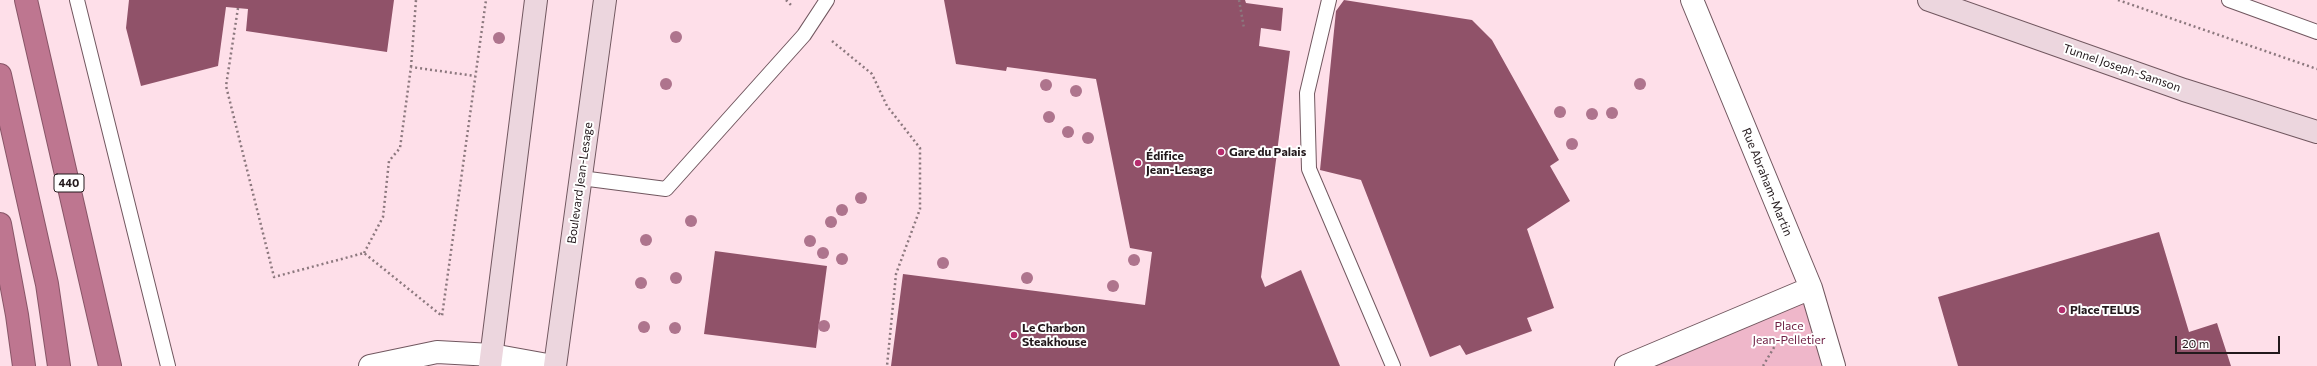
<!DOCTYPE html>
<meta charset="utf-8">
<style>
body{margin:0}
#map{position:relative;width:2317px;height:366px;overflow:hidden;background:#fedfe9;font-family:Commissioner,sans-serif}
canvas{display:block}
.scale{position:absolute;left:2175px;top:336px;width:105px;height:18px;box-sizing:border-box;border:2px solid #23191c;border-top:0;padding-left:5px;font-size:12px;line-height:14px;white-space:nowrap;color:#23191c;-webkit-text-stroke:3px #fff;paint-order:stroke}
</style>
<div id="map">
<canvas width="2317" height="366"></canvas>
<div class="scale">20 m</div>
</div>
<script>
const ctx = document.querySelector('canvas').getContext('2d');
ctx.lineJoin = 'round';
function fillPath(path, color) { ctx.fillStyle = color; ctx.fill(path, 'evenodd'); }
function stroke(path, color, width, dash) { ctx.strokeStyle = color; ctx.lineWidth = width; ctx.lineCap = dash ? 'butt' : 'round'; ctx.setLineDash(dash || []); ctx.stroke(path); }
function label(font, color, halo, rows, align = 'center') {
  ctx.font = font + ' Commissioner,sans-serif'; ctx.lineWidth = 4; ctx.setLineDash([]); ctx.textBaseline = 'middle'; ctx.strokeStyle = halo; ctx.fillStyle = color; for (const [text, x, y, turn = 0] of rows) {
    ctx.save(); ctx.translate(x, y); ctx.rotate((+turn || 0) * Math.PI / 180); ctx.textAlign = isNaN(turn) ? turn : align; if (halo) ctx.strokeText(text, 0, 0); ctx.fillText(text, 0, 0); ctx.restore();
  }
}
fillPath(new Path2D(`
 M1811 288 1834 366H1626Z`), '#efb7ca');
fillPath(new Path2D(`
 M129 0H394L387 52 246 31 248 9 226 7 218 66 141 86 126 28Z
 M944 0H1245L1246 3 1283 8 1281 31 1261 28 1259 46 1290 51 1261 277 1265 287 1301 270 1340 366H891L903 274 1145 305 1152 252 1130 248 1096 79 1007 67 1006 71 956 64Z
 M1344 0 1472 20 1492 40 1559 160 1550 166 1570 201 1527 229 1554 308 1527 318 1532 331 1466 355 1460 345 1430 357 1361 180 1320 170 1336 11Z
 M2159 232 2189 332 2217 323 2231 366H1958L1938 297Z
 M715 251 827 266 816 348 704 334Z`), '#905269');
const service = new Path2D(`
 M77 0 168 366
 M1329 0 1307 93 1309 169 1393 366
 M2229 0 2317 32
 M581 178 666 189 804 35 827 0`);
const minor = new Path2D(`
 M1692 0 1811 288 1834 366
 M1626 366 1811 288`);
const tertiary = new Path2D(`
 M370 366 437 352 492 355 553 366`);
const secondary = new Path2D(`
 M1929 0 2184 90 2317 132
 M490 366 536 0
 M555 366 605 0`);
const motorway = new Path2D(`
 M26 0 110 366
 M0 75 47 284 59 366
 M0 224 17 315 24 366`);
stroke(service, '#71575f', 16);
stroke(minor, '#71575f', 24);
stroke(tertiary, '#71575f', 24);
stroke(secondary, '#71575f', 24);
stroke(motorway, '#885567', 24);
stroke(new Path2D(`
 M786 0 792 6
 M1239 0 1244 28
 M2118 0 2317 69
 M238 8 226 86 274 277 364 253 442 316 486 0
 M832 41 872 74 887 106 920 148V209L896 274 887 366
 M411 67 416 0
 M364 253 383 217 389 161 400 148 411 67 475 76
 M1763 366 1776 344`), '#8c787e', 2.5, [2, 3]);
stroke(service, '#fff', 14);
stroke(minor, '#fff', 22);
stroke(tertiary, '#fff', 22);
stroke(secondary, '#ecd6de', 22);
stroke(motorway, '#be7690', 22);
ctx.fillStyle = '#ae748d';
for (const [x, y] of [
 [676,37],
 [499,38],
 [666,84],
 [1640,84],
 [1046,85],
 [1076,91],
 [1560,112],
 [1612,113],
 [1592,114],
 [1049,117],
 [1068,132],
 [1088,138],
 [1572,144],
 [861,198],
 [842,210],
 [691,221],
 [831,222],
 [646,240],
 [810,241],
 [823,253],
 [842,259],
 [1134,260],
 [943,263],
 [676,278],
 [1027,278],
 [641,283],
 [1113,286],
 [824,326],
 [644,327],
 [675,328]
]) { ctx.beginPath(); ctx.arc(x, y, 6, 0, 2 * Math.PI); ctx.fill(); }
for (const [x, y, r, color] of [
 [1221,152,4,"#b52d6d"],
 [1138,163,4,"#b52d6d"],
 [2062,310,4,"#b52d6d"],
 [1014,335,4,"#b52d6d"]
]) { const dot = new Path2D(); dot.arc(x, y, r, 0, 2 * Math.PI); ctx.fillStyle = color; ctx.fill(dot); stroke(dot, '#fff', 1.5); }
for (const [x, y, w] of [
 [69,183,30]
]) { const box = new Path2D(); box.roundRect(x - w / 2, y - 9, w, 18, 3); ctx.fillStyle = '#fff'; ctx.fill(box); stroke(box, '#23191c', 1); }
label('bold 11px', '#23191c', null, [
 ["440",69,183]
]);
label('12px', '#23191c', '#fff', [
 ["Tunnel Joseph-Samson",2122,68,19],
 ["Rue Abraham-Martin",1767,182,68],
 ["Boulevard Jean-Lesage",580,183,-82]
]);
label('bold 12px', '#23191c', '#fff', [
 ["Gare du Palais",1229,152],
 ["Édifice",1146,156],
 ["Jean-Lesage",1146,170],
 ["Place TELUS",2070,310],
 ["Le Charbon",1022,328],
 ["Steakhouse",1022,342]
], 'left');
label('12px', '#6d1d41', '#fff', [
 ["Place",1789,326],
 ["Jean-Pelletier",1789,340]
]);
</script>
